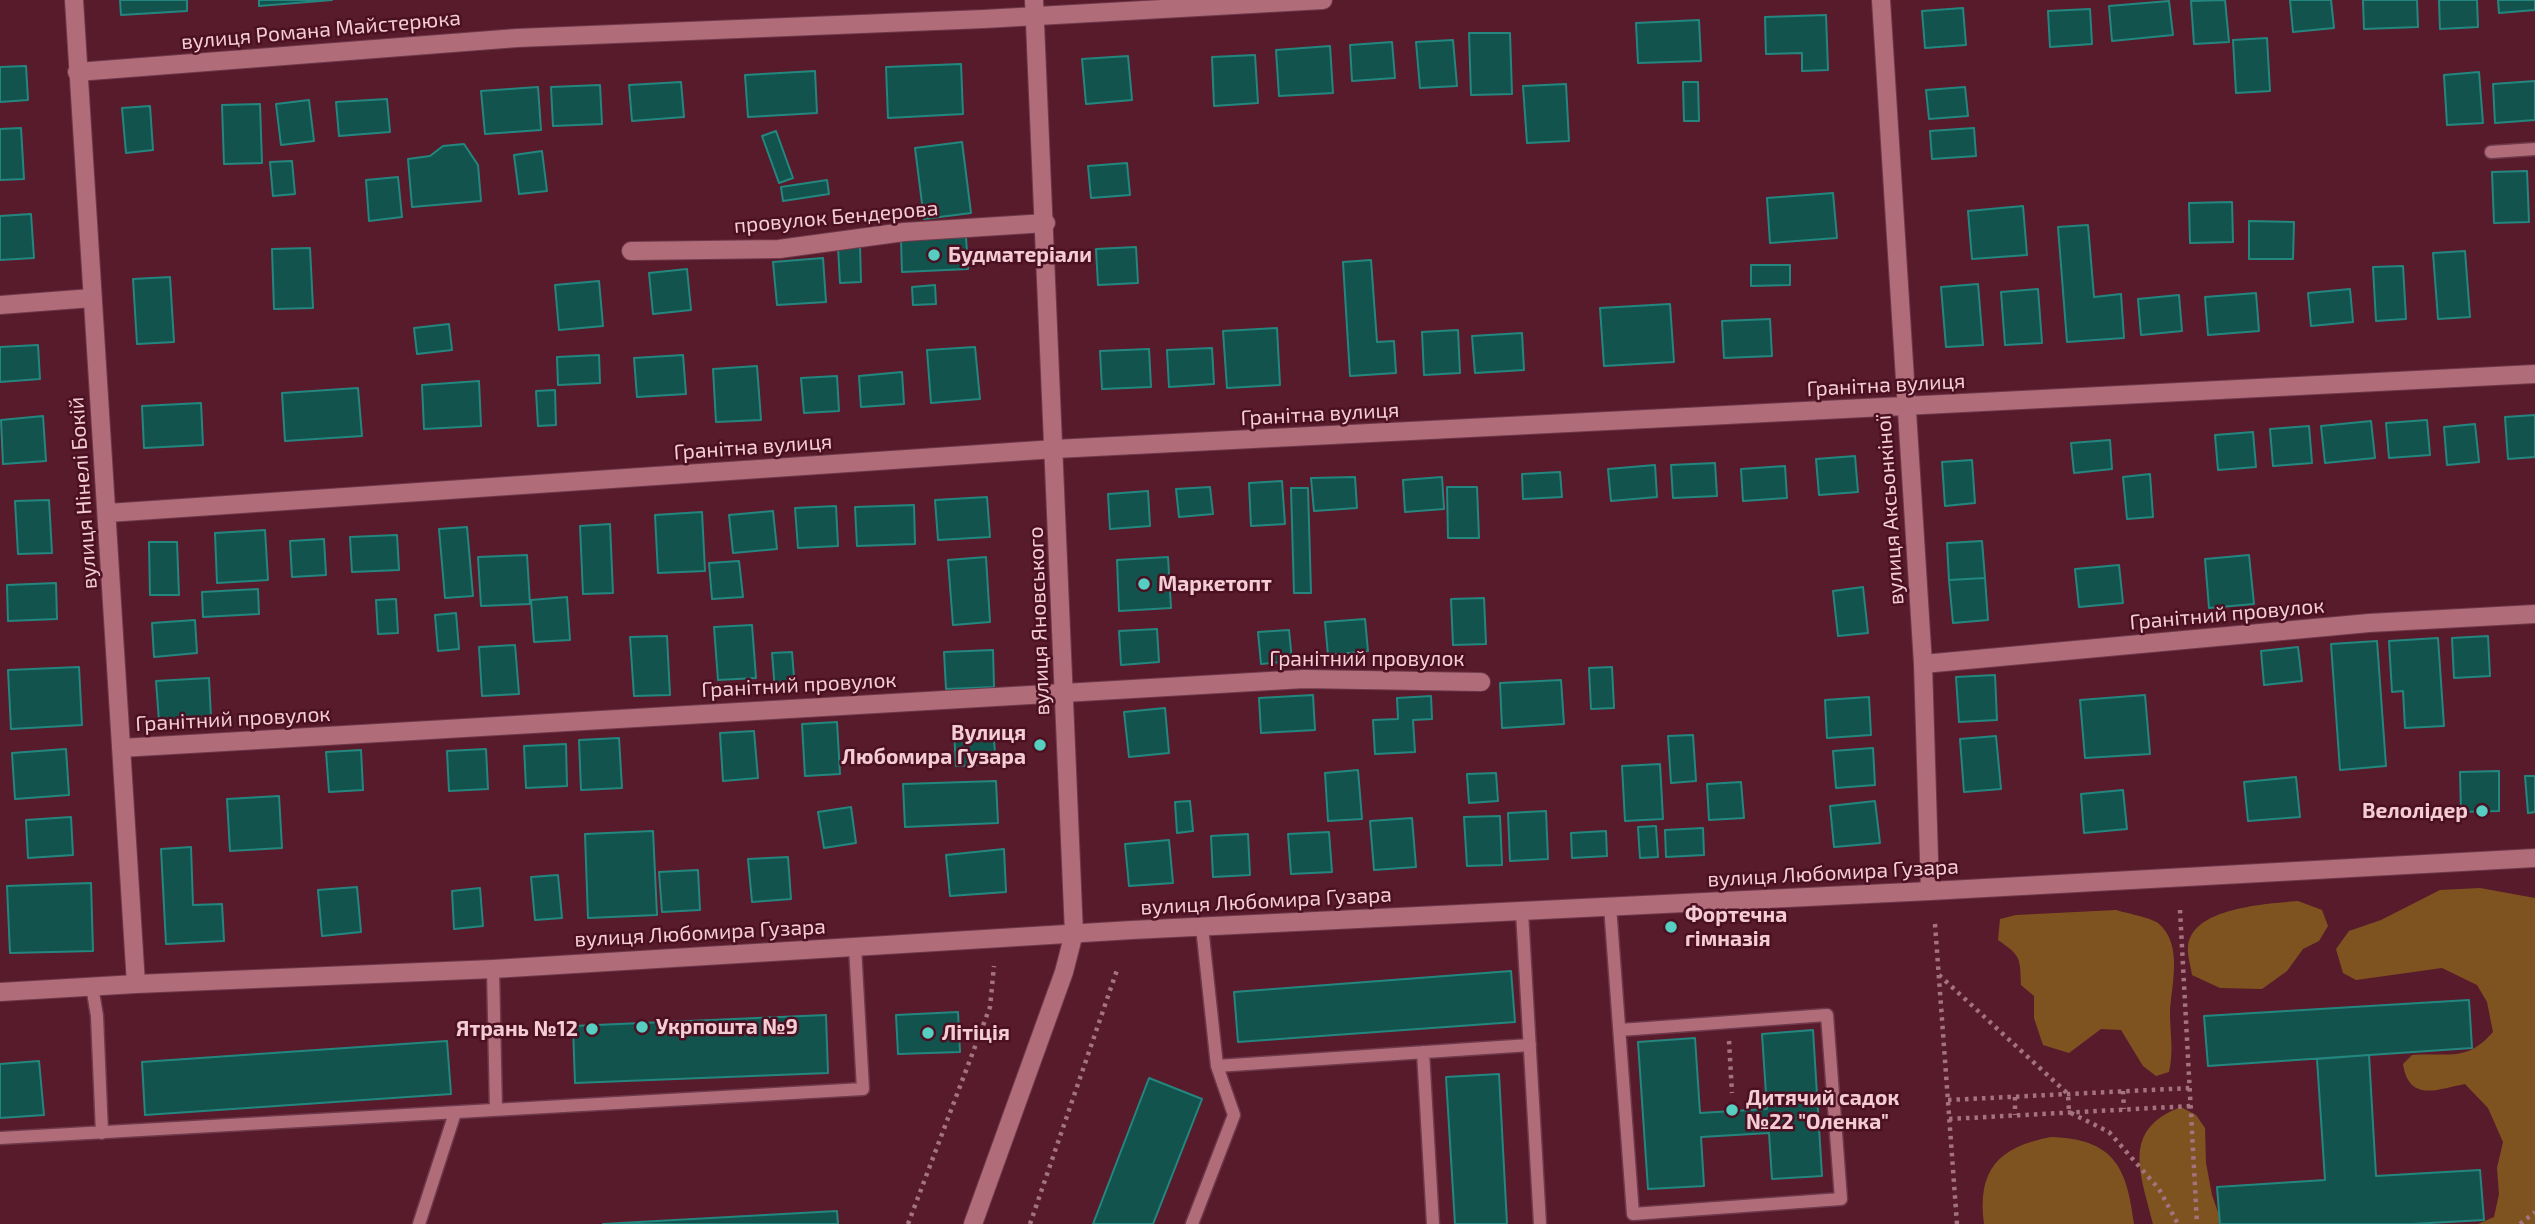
<!DOCTYPE html>
<meta charset="utf-8">
<style>
body{margin:0}
canvas{display:block;background:#571b2c}
</style>
<canvas width="2535" height="1224"></canvas>
<script>
const ctx = document.querySelector('canvas').getContext('2d');
ctx.lineJoin = 'round';
function fillPath(path, color) { ctx.fillStyle = color; ctx.fill(path, 'evenodd'); }
function stroke(path, color, width, dash) { ctx.strokeStyle = color; ctx.lineWidth = width; ctx.lineCap = dash ? 'butt' : 'round'; ctx.setLineDash(dash || []); ctx.stroke(path); }
function label(font, color, halo, rows, align = 'center') {
  ctx.font = font + ' "Exo 2",sans-serif'; ctx.lineWidth = 5; ctx.setLineDash([]); ctx.textBaseline = 'middle'; ctx.strokeStyle = halo; ctx.fillStyle = color; for (const [text, x, y, turn = 0] of rows) {
    ctx.save(); ctx.translate(x, y); ctx.rotate((+turn || 0) * Math.PI / 180); ctx.textAlign = isNaN(turn) ? turn : align; if (halo) ctx.strokeText(text, 0, 0); ctx.fillText(text, 0, 0); ctx.restore();
  }
}
fillPath(new Path2D(`
 M2480 888 2535 898V1224H2478L2494 1217 2499 1194 2497 1168 2503 1142 2488 1108 2465 1084C2438 1089 2409 1103 2403 1064L2412 1055C2448 1052 2466 1063 2493 1032L2487 1002 2477 985 2442 968 2356 980 2343 973 2336 949 2349 931 2381 920 2440 890Z
 M2298 901 2322 910 2328 926 2319 941 2303 949 2287 971 2262 989 2220 988 2192 975C2191 967 2187 955 2188 947 2191 907 2268 904 2298 901Z
 M2116 910C2126 913 2151 918 2158 923 2184 945 2171 985 2170 1013 2170 1035 2174 1050 2169 1072L2156 1076 2143 1066 2121 1030 2101 1029 2069 1053 2043 1045 2034 1018V996L2021 985C2020 957 2021 956 1998 940L2000 919 2016 915Z
 M2181 1107 2196 1115 2205 1128 2206 1163 2212 1195 2222 1224H2153C2141 1174 2120 1130 2181 1107Z
 M2051 1137C2114 1139 2127 1167 2134 1224H1984C1977 1170 1998 1147 2051 1137Z`), '#7f531f');
const building = new Path2D(`
 M120 0H187V11L121 15Z
 M259 0H332L259 6Z
 M2225 0 2229 42 2194 44 2191 1Z
 M2290 0H2331L2334 28 2293 32Z
 M2363 0H2417L2418 27 2364 29Z
 M2439 0H2477L2478 27 2440 29Z
 M2498 0H2535V10L2499 13Z
 M2169 1 2173 35 2112 41 2109 6Z
 M1963 8 1966 45 1925 48 1922 11Z
 M2090 9 2092 44 2050 47 2048 11Z
 M1826 15 1828 70 1802 71V53L1766 54 1765 17Z
 M1699 20 1701 61 1638 63 1636 23Z
 M1469 33H1510L1512 94 1471 95Z
 M2267 38 2270 91 2236 93 2233 40Z
 M1453 40 1457 86 1420 88 1416 42Z
 M1392 42 1395 78 1352 81 1350 45Z
 M1330 46 1333 93 1279 96 1276 50Z
 M1255 55 1258 103 1214 106 1212 57Z
 M1128 56 1132 100 1086 104 1082 59Z
 M961 64 963 114 888 118 886 67Z
 M26 66 28 100 0 102V67Z
 M815 71 817 113 748 117 745 75Z
 M2479 72 2483 123 2447 125 2444 75Z
 M2535 81V120L2495 123 2493 84Z
 M681 82 684 117 632 121 629 85Z
 M1683 82H1698L1699 121H1684Z
 M1566 84 1569 141 1527 143 1523 86Z
 M600 85 602 124 553 126 551 87Z
 M538 87 541 130 485 134 481 91Z
 M1965 87 1968 116 1929 119 1926 90Z
 M387 99 390 132 339 136 336 102Z
 M309 100 314 141 281 145 276 104Z
 M260 104 262 163 224 164 222 105Z
 M150 106 153 150 126 153 122 108Z
 M21 128 24 179 0 180V129Z
 M1974 128 1976 156 1932 159 1930 131Z
 M776 131 793 178 779 183 762 136Z
 M962 142 971 213 924 219 915 148Z
 M464 144 478 165 481 201 412 207 408 159 430 156 443 146Z
 M542 151 547 191 519 194 514 155Z
 M292 161 295 194 273 196 270 162Z
 M1127 163 1130 195 1091 198 1088 166Z
 M2527 171 2529 222 2494 223 2492 172Z
 M398 177 402 217 369 221 366 180Z
 M827 180 829 194 783 201 781 187Z
 M1833 193 1837 238 1770 243 1767 198Z
 M2232 202 2233 242 2190 243 2189 203Z
 M2023 206 2027 255 1972 259 1968 211Z
 M31 214 34 258 0 260V216Z
 M2249 221 2294 222 2293 259H2249Z
 M2088 225 2094 297 2121 294 2124 338 2067 342 2058 227Z
 M966 237 968 269 902 272 901 240Z
 M860 246 861 282 840 283 838 247Z
 M1136 247 1138 283 1098 285 1096 249Z
 M310 248 313 308 274 309 272 249Z
 M2465 251 2470 317 2438 319 2433 253Z
 M823 258 826 302 777 305 773 262Z
 M1371 260 1377 342 1394 341 1396 373 1350 376 1343 262Z
 M1751 265H1790V285L1751 286Z
 M2403 266 2406 319 2376 321 2373 267Z
 M687 269 691 310 653 314 649 273Z
 M170 277 174 342 137 344 133 279Z
 M599 281 603 326 559 330 555 285Z
 M1978 284 1983 345 1946 347 1941 287Z
 M935 285 936 304 913 305 912 287Z
 M2038 289 2042 343 2005 345 2001 292Z
 M2350 289 2353 322 2311 326 2308 293Z
 M2256 293 2259 331 2208 335 2205 297Z
 M2179 295 2182 331 2141 335 2138 299Z
 M1670 304 1674 362 1604 366 1600 308Z
 M1770 319 1772 356 1724 358 1722 321Z
 M449 324 452 350 417 354 414 328Z
 M1277 328 1280 385 1227 388 1223 331Z
 M1458 330 1460 373 1424 375 1422 332Z
 M1522 333 1524 370 1475 373 1472 336Z
 M38 345 40 379 0 382V347Z
 M975 347 980 399 931 403 927 350Z
 M1212 348 1214 384 1169 387 1167 350Z
 M1149 349 1151 387 1102 389 1100 351Z
 M599 355 600 383 558 385 557 357Z
 M683 355 686 394 637 397 634 358Z
 M757 366 761 420 716 422 713 369Z
 M902 372 904 404 861 407 859 376Z
 M837 376 839 411 804 413 801 378Z
 M479 381 481 426 424 429 422 385Z
 M358 388 362 436 285 441 282 393Z
 M555 390 556 425 538 426 536 391Z
 M201 403 203 445 144 448 142 406Z
 M2535 415V457L2508 459 2505 417Z
 M43 416 46 461 3 464 1 420Z
 M2427 420 2430 455 2389 458 2386 423Z
 M2371 421 2375 458 2325 463 2321 426Z
 M2475 424 2479 462 2447 465 2444 427Z
 M2309 426 2312 463 2273 466 2270 429Z
 M2253 432 2256 467 2218 470 2215 435Z
 M2110 440 2112 469 2074 473 2071 443Z
 M1855 456 1858 492 1819 495 1816 459Z
 M1972 460 1975 503 1945 506 1942 462Z
 M1715 463 1717 496 1673 498 1671 465Z
 M1655 465 1657 497 1611 501 1608 469Z
 M1785 466 1787 498 1743 501 1741 469Z
 M1560 472 1562 497 1523 499 1522 474Z
 M2150 474 2153 517 2127 519 2123 477Z
 M1355 477 1357 508 1314 511 1311 478Z
 M1442 477 1444 509 1405 512 1403 480Z
 M1282 481 1285 524 1251 526 1249 483Z
 M1210 487 1213 514 1179 517 1176 489Z
 M1447 487H1477L1479 538H1448Z
 M1291 488H1308L1311 593H1294Z
 M1148 491 1150 526 1110 529 1108 494Z
 M987 497 990 537 938 540 935 500Z
 M49 500 52 553 18 554 15 501Z
 M914 505 915 544 857 546 855 507Z
 M836 506 838 546 798 548 795 508Z
 M773 511 777 549 733 553 729 515Z
 M702 512 705 571 658 573 655 515Z
 M610 524 613 593 583 594 580 526Z
 M467 527 473 596 445 598 439 529Z
 M265 530 268 580 217 583 215 533Z
 M397 535 399 570 352 572 350 537Z
 M324 539 326 575 292 577 290 541Z
 M1982 541 1985 578 1949 580 1947 543Z
 M149 542H177L179 595H150Z
 M527 555 530 604 481 606 478 557Z
 M2249 555 2254 604 2209 608 2205 559Z
 M986 557 990 622 953 625 948 560Z
 M1168 557 1171 608 1119 611 1117 560Z
 M739 561 743 597 712 599 709 563Z
 M2119 565 2123 603 2079 607 2075 569Z
 M1985 578 1988 620 1953 623 1949 580Z
 M56 583 57 619 8 621 7 585Z
 M1863 587 1868 633 1838 636 1833 591Z
 M258 589 259 614 203 617 202 592Z
 M567 597 570 640 534 642 531 600Z
 M1484 598 1486 644 1453 645 1451 599Z
 M396 599 398 633 378 634 376 600Z
 M456 613 459 649 438 651 435 615Z
 M1365 619 1368 651 1328 655 1325 622Z
 M195 620 197 653 154 657 152 623Z
 M752 625 756 678 718 680 714 627Z
 M1157 629 1159 662 1121 665 1119 631Z
 M1289 630 1292 661 1261 664 1258 632Z
 M667 636 670 695 634 696 630 637Z
 M2488 636 2490 676 2454 678 2452 638Z
 M2438 638 2444 726 2405 728 2403 691 2392 692 2389 641Z
 M2377 641 2386 766 2340 770 2331 644Z
 M515 645 519 694 482 696 479 647Z
 M2298 647 2302 681 2264 685 2261 651Z
 M993 650 994 687 946 689 944 652Z
 M792 652 795 690 775 691 772 653Z
 M79 667 82 725 11 729 8 670Z
 M1612 667 1614 708 1591 709 1589 668Z
 M1995 675 1997 720 1959 722 1956 677Z
 M209 678 211 718 159 721 156 681Z
 M1561 680 1564 724 1502 728 1500 683Z
 M1313 695 1315 730 1261 733 1259 698Z
 M2145 695 2150 754 2085 758 2080 700Z
 M1431 696 1432 719 1413 720 1415 752 1375 754 1373 720 1398 719 1397 698Z
 M1869 697 1871 735 1827 738 1825 700Z
 M1165 708 1169 753 1129 757 1124 712Z
 M837 722 840 774 805 776 802 724Z
 M993 730 996 764 956 766 954 732Z
 M754 731 758 778 723 781 720 733Z
 M1693 735 1696 781 1671 783 1668 736Z
 M1996 736 2001 789 1964 792 1960 739Z
 M619 738 622 788 581 790 579 740Z
 M566 744 567 786 526 788 524 746Z
 M1873 748 1875 785 1836 788 1833 751Z
 M66 749 69 795 15 799 12 753Z
 M486 749 488 789 449 791 447 751Z
 M361 750 363 790 329 792 326 752Z
 M1660 764 1663 819 1625 821 1622 766Z
 M1358 770 1362 819 1328 821 1325 773Z
 M2499 771V811L2461 812 2460 772Z
 M1496 773 1498 801 1469 803 1467 774Z
 M2525 776H2535V812L2528 813Z
 M2296 777 2300 817 2248 821 2244 782Z
 M996 781 998 823 905 827 903 784Z
 M1741 782 1744 818 1709 820 1707 784Z
 M2123 790 2127 829 2084 833 2081 794Z
 M279 796 282 848 230 851 227 799Z
 M1190 801 1193 831 1177 833 1175 802Z
 M1875 801 1880 843 1834 847 1830 806Z
 M851 807 856 843 824 848 818 812Z
 M1546 811 1548 859 1510 861 1508 813Z
 M1500 816 1502 865 1467 866 1464 817Z
 M71 817 73 855 28 858 26 820Z
 M1412 818 1416 867 1374 870 1370 821Z
 M1656 826 1658 857 1640 858 1638 827Z
 M1703 828 1704 855 1666 857 1665 830Z
 M653 831 657 915 588 918 585 834Z
 M1606 831 1607 856 1572 858 1571 833Z
 M1329 832 1332 872 1291 874 1288 834Z
 M1248 834 1250 875 1213 877 1211 836Z
 M1169 840 1173 883 1129 886 1125 844Z
 M191 847 193 905 222 904 224 941 166 944 161 849Z
 M1004 849 1006 892 950 896 946 855Z
 M788 857 791 899 752 902 748 859Z
 M698 870 700 910 662 912 659 872Z
 M558 875 562 918 535 920 531 877Z
 M91 883 93 951 10 953 7 886Z
 M357 887 361 932 322 936 318 890Z
 M480 888 483 926 454 929 452 891Z
 M1511 971 1515 1022 1238 1042 1234 992Z
 M2469 1000 2472 1048 2208 1066 2204 1016Z
 M958 1012 960 1052 898 1054 896 1015Z
 M826 1015 828 1073 575 1083 573 1026Z
 M1813 1030 1822 1176 1772 1179 1769 1133 1701 1137 1704 1186 1648 1189 1638 1042 1695 1038 1700 1113 1767 1109 1762 1034Z
 M447 1041 451 1094 145 1115 142 1062Z
 M2369 1055 2376 1176 2480 1170 2484 1220 2412 1224H2220L2217 1187 2325 1180 2317 1059Z
 M39 1061 44 1115 0 1118V1064Z
 M1499 1074 1507 1224H1455L1446 1077Z
 M1149 1078 1202 1099 1153 1224H1093Z
 M837 1211 838 1224H603Z`);
fillPath(building, '#13534d');
stroke(building, '#23877f', 2);
const service = new Path2D(`
 M2491 152 2535 149
 M1610 906 1633 1214 1841 1199 1827 1015 1620 1030
 M1522 912 1540 1224
 M1202 927 1217 1066 1530 1045
 M493 969 496 1110
 M92 986 97 1016 102 1133
 M1423 1052 1433 1224
 M0 1138 863 1089 855 947
 M419 1224 455 1113
 M1192 1224 1234 1115 1217 1066`);
const minor = new Path2D(`
 M74 0 136 984
 M1881 0 1923 664 1930 891
 M77 72 517 38 984 19 1323 0
 M631 251 779 249 904 232 1046 223
 M0 305 92 298
 M108 513 1055 449 2535 374
 M1923 664 2369 623 2535 614
 M121 748 1304 679 1481 682`);
const tertiary = new Path2D(`
 M0 992 136 984 493 969 1132 930 1930 891 2535 858`);
const secondary = new Path2D(`
 M973 1224 1064 972 1074 933 1034 0`);
stroke(service, '#6e394a', 15);
stroke(minor, '#6e394a', 20);
stroke(tertiary, '#6e394a', 20);
stroke(secondary, '#6e394a', 20);
stroke(new Path2D(`
 M2180 910 2197 1224
 M1935 924 1957 1224
 M1939 975 2068 1094 2069 1112 2109 1132 2159 1189 2178 1224
 M1729 1041 1732 1093
 M2123 1091 2124 1109
 M2015 1097V1115
 M1948 1100 2190 1088
 M1949 1119 2191 1106
 M908 1224 990 1007 994 966
 M1030 1224 1117 970
 M2520 1224 2535 1212`), '#a5737f', 4.5, [3.5, 5]);
stroke(service, '#b16c7a', 12);
stroke(minor, '#b16c7a', 18);
stroke(tertiary, '#b16c7a', 18);
stroke(secondary, '#b16c7a', 18);
for (const [x, y, r, color] of [
 [934,255,7,"#57cec2"],
 [1144,584,7,"#57cec2"],
 [1040,745,7,"#57cec2"],
 [2482,811,7,"#57cec2"],
 [1671,927,7,"#57cec2"],
 [642,1027,7,"#57cec2"],
 [592,1029,7,"#57cec2"],
 [928,1033,7,"#57cec2"],
 [1732,1110,7,"#57cec2"]
]) { const dot = new Path2D(); dot.arc(x, y, r, 0, 2 * Math.PI); ctx.fillStyle = color; ctx.fill(dot); stroke(dot, '#4b1022', 2.5); }
label('21px', '#f4cdd4', '#4b1022', [
 ["вулиця Романа Майстерюка",321,30,-5],
 ["провулок Бендерова",836,217,-5],
 ["Гранітна вулиця",1886,385,-3],
 ["Гранітна вулиця",1320,414,-3],
 ["Гранітна вулиця",753,447,-4],
 ["вулиця Нінелі Бокій",83,493,-94],
 ["вулиця Аксьонкіної",1890,510,-94],
 ["Гранітний провулок",2227,614,-5],
 ["вулиця Яновського",1039,621,-92],
 ["Гранітний провулок",1367,659],
 ["Гранітний провулок",799,685,-3],
 ["Гранітний провулок",233,719,-3],
 ["вулиця Любомира Гузара",1833,873,-3],
 ["вулиця Любомира Гузара",1266,901,-3],
 ["вулиця Любомира Гузара",700,933,-3]
]);
label('bold 21px', '#f4cdd4', '#4b1022', [
 ["Будматеріали",948,255],
 ["Маркетопт",1158,584],
 ["Вулиця",1026,733,"right"],
 ["Любомира Гузара",1026,757,"right"],
 ["Велолідер",2468,811,"right"],
 ["Фортечна",1685,915],
 ["гімназія",1685,939],
 ["Укрпошта №9",656,1027],
 ["Ятрань №12",578,1029,"right"],
 ["Літіція",942,1033],
 ["Дитячий садок",1746,1098],
 ["№22 \"Оленка\"",1746,1122]
], 'left');
</script>
